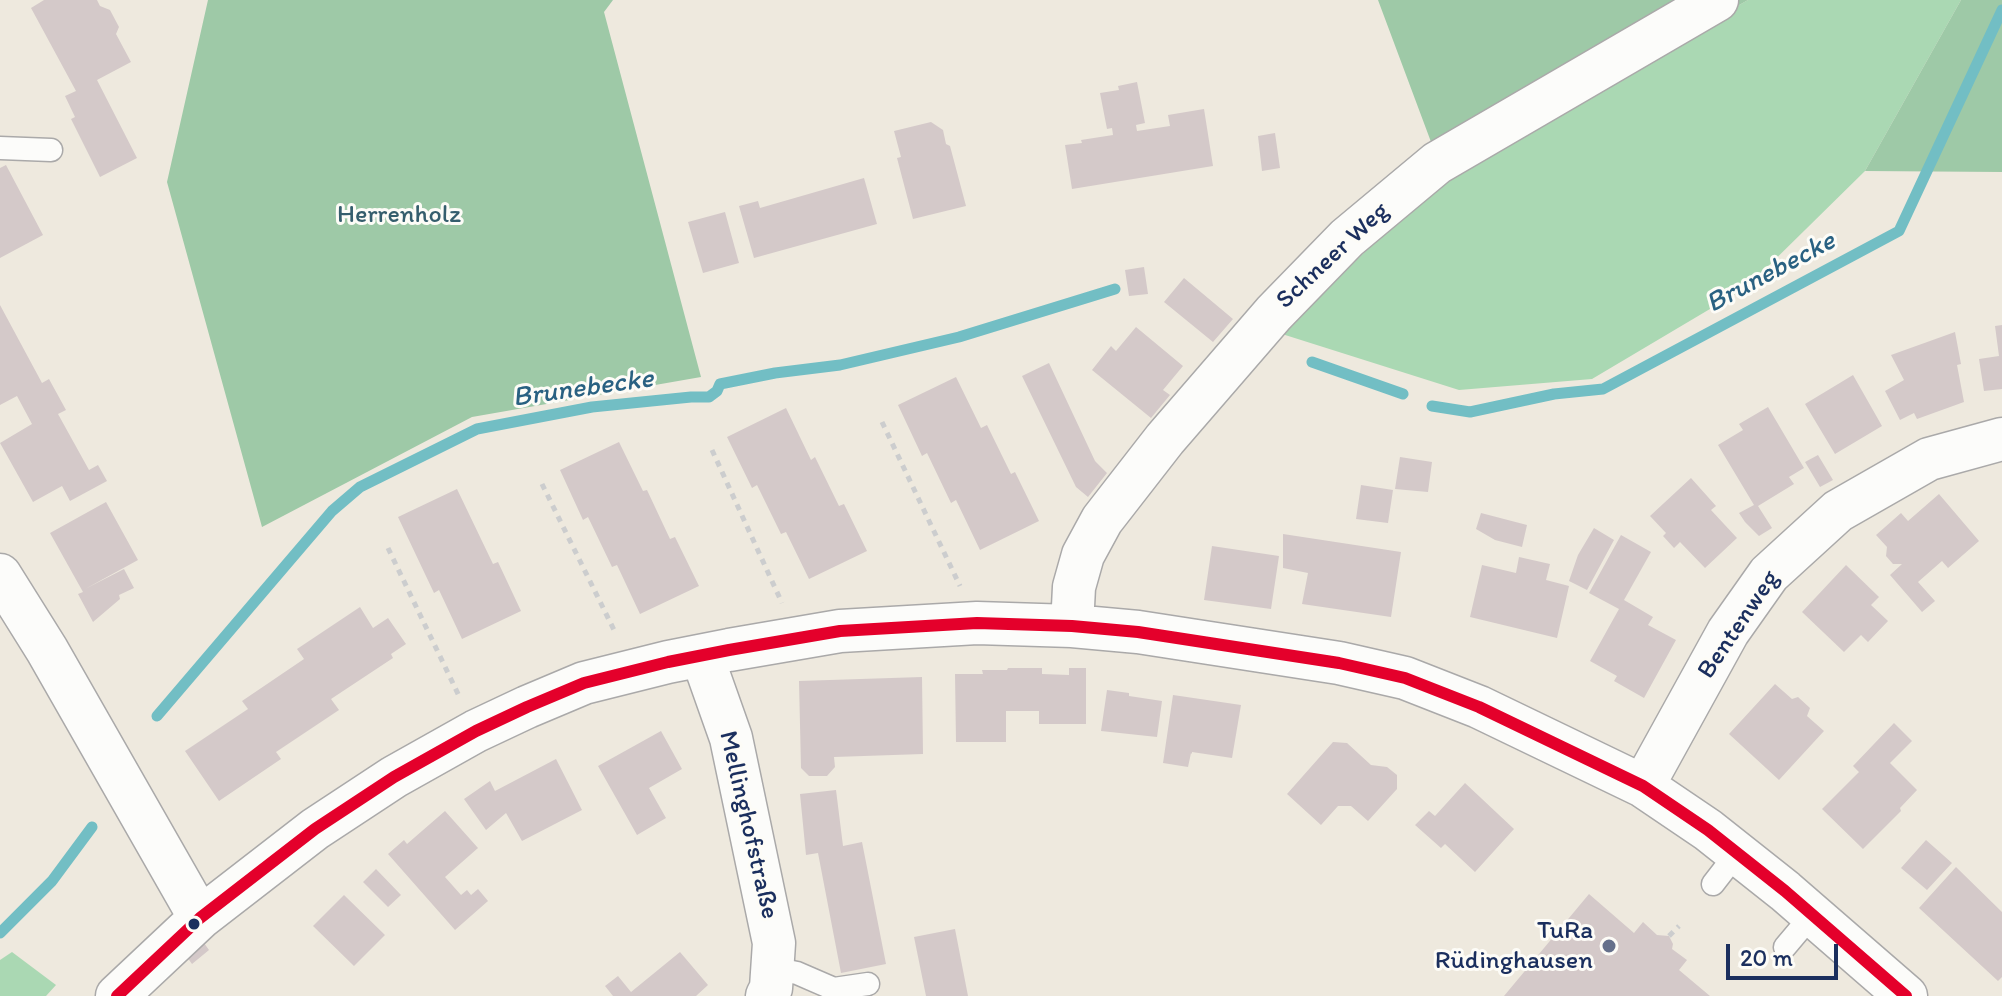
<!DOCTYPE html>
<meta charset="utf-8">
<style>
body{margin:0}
#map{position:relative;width:2002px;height:996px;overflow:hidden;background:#eee9de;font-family:Itim,sans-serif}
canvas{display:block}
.scale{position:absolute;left:1726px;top:944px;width:112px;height:36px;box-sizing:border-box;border:4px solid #1b2f5e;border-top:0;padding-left:10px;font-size:24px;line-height:28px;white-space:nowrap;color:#1b2f5e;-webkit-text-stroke:6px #fdfcf7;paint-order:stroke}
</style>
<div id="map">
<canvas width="2002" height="996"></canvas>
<div class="scale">20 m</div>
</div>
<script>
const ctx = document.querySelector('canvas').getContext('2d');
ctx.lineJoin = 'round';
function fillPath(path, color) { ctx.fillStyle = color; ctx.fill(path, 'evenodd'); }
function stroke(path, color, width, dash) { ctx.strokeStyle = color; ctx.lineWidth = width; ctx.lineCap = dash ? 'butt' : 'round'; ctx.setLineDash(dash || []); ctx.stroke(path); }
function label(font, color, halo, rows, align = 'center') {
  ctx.font = font + ' Itim,sans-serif'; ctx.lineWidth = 6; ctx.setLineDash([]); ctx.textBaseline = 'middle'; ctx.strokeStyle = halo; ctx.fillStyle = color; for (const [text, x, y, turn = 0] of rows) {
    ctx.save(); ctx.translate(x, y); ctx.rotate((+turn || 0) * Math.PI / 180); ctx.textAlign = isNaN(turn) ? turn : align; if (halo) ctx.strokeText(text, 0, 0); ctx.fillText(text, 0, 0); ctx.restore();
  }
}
fillPath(new Path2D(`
 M1748 0H1961L1865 171 1747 287 1592 379 1459 390 1282 334 1443 174Z
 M12 952 56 985 46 996H0V960Z`), '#aad8b3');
fillPath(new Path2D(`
 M208 0H613L604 12 701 377 472 417 262 527 167 182Z
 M1378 0H1748L1443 174Z
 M1961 0H2002V172L1865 171Z`), '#9ec9a7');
stroke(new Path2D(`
 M1312 362 1403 394
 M1432 406 1470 412 1554 394 1603 389 1899 231 2002 10
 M157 716 332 511 360 487 477 429 592 407 691 397H709L717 391 720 384 775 373 840 365 959 337 1115 289
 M0 933 52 881 92 827`), '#72bec4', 11);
fillPath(new Path2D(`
 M44 0H97L100 6 110 10 119 27 116 34 131 62 97 80 137 158 100 177 71 119 75 117 65 96 76 91 31 8Z
 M1137 82 1145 123 1136 125 1137 131 1170 126 1168 115 1204 109 1213 166 1072 189 1065 145 1082 143 1081 140 1113 135 1112 128 1107 129 1100 93 1119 90 1118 86Z
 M931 122 943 130 946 144 950 146 966 206 913 219 897 158 901 157 894 131Z
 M1275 133 1280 168 1262 171 1258 136Z
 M6 165 43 235 0 258V168Z
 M864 178 877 224 754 258 739 206 758 201 760 208Z
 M725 212 739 263 703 273 688 222Z
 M1144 267 1148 294 1129 296 1125 270Z
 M1184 278 1233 319 1213 342 1164 302Z
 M0 305 42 383 49 379 66 410 58 414 89 470 98 465 107 481 70 501 62 486 33 502 0 443 32 424 17 396 0 405Z
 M2002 325V389L1984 391 1979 359 1999 356 1995 326Z
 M1136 327 1183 366 1163 390 1170 395 1151 418 1092 370 1111 346 1116 351Z
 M1955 332 1961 364 1957 365 1964 402 1917 419 1914 413 1900 420 1885 391 1904 380 1891 355Z
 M1049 363 1095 461 1107 473 1088 497 1076 487 1022 376Z
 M1853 375 1882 426 1835 454 1805 404Z
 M956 377 981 428 987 425 1011 474 1015 472 1039 521 980 550 956 500 951 503 927 453 922 456 898 405Z
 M1768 407 1804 468 1789 477 1794 484 1758 506 1772 528 1759 536 1745 522 1739 513 1754 505 1718 445 1743 430 1739 424Z
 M786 408 811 460 815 457 839 506 844 504 867 551 809 579 786 532 781 534 757 485 752 488 727 437Z
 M619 442 643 491 647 490 670 539 675 537 699 586 640 614 617 565 612 567 588 517 583 520 560 470Z
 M1818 455 1833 480 1820 487 1805 462Z
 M1400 457 1432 462 1428 492 1395 489Z
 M1691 478 1716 506 1711 510 1737 538 1705 568 1680 542 1674 548 1663 536 1666 533 1650 516Z
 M1361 485 1393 490 1388 523 1356 519Z
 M457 489 493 564 498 562 521 611 462 639 439 590 434 593 398 517Z
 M1939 494 1979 541 1948 568 1942 561 1918 582 1935 601 1922 612 1890 575 1902 564H1893L1886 556 1887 547 1876 535 1901 513 1908 521Z
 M106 502 138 560 85 589 124 569 134 588 119 595 120 599 93 622 78 594 83 592 50 533Z
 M1481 513 1527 525 1522 547 1495 540 1476 529Z
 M1594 528 1614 540 1587 590 1569 581 1578 555Z
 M1283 534 1401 552 1391 617 1302 604 1308 573 1283 568Z
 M1621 535 1651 552 1624 600 1653 617 1648 625 1676 640 1644 698 1614 681 1617 676 1590 661 1619 609 1589 593Z
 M1212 546 1279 556 1271 609 1204 600Z
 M1519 557 1550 564 1546 580 1569 586 1557 638 1470 617 1482 565 1516 573Z
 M1846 565 1879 597 1871 605 1888 621 1868 642 1861 635 1844 652 1802 612Z
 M360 607 373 628 388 618 406 644 391 654 393 658 331 699 339 710 276 752 281 759 219 801 185 751 248 709 242 701 304 659 297 649Z
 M1008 668H1042V674L1069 675V668H1086V724H1039V711H1006V742H956L955 674H983L982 670H1007Z
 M922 677 923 754 834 757 835 767 827 776H809L801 768 799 681Z
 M1775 684 1792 699 1798 697 1810 708 1807 716 1824 731 1779 780 1729 734Z
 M1107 690 1129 693V696L1162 701 1157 737 1101 731Z
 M1173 695 1241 705 1232 758 1192 752V754L1191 753 1188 767 1163 763Z
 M1894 723 1912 741 1890 763 1917 790 1900 808 1901 811 1863 849 1822 809 1859 772 1853 766Z
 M661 731 682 769 649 788 666 818 637 835 598 766Z
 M1333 742 1347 743 1371 765 1387 767 1397 775V789L1368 821 1351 806H1338L1321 825 1287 794Z
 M556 759 582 810 522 841 506 813 486 830 464 799 490 781 495 791Z
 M1465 783 1514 829 1475 872 1445 844 1441 848 1415 825 1429 811 1435 816Z
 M836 790 843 846 862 842 886 964 841 973 818 853 806 855 800 794Z
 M445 811 478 848 445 877 461 895 467 890 471 895 478 889 488 901 455 930 388 854 404 840 407 844Z
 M1926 840 1952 863 1927 890 1901 868Z
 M1956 867 2002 912V977L1998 981 1919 908Z
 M376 869 401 895 388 907 363 882Z
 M1589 894 1634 933 1643 922 1657 935 1669 936 1673 944 1672 949 1687 960 1679 970 1710 996H1504Z
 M344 895 385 935 354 966 313 926Z
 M955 929 968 996H926L914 937Z
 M204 943 209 950 192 964 187 957Z
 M680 952 708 985 696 996H613L605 986 618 976 631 992Z`), '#d4c9c9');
const service = new Path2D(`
 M0 148 51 150
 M1713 884 1737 853
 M1785 947 1812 915
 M772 968 797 973 834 989 868 984`);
const minor = new Path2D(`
 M0 575 47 650 200 918
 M1072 626 1074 587 1083 555 1102 520 1165 439 1274 313 1347 238 1437 163 1717 0
 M702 656 731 738 774 943 771 988 767 996
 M1643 786 1728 632 1769 574 1838 511 1929 459 2002 439
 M117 996 200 918 315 829 394 777 476 731 527 707 584 683 668 662 729 650 840 631 977 623 1072 626 1138 632 1339 663 1405 678 1479 707 1643 786 1708 830 1785 891 1906 996`);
stroke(service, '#aaa9a9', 25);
stroke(minor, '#aaa9a9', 45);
stroke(new Path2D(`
 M882 422 960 586
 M712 450 782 603
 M542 484 616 634
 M388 548 460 698
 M1669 936 1679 926`), '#cccdce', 5, [6, 6]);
stroke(service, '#fcfcfa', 22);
stroke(minor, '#fcfcfa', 42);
stroke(new Path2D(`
 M117 996 200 918 315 829 394 777 476 731 527 707 584 683 668 662 729 650 840 631 977 623 1072 626 1138 632 1339 663 1405 678 1479 707 1643 786 1708 830 1785 891 1906 996`), '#e4002b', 12);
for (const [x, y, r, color] of [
 [194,924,7,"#1b2f5e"],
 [1609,946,8,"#65708b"]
]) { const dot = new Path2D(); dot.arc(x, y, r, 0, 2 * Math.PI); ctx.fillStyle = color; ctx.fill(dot); stroke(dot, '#fdfcf7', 3); }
label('26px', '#355e6d', '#fdfcf7', [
 ["Herrenholz",399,215]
]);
label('26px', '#1b2f5e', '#fdfcf7', [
 ["Schneer Weg",1333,256,-43],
 ["Bentenweg",1739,625,-56],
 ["Mellinghofstraße",748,825,77]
]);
label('26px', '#1b2f5e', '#fdfcf7', [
 ["TuRa",1593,931],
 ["Rüdinghausen",1593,961]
], 'right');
label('italic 28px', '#296182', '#fdfcf7', [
 ["Brunebecke",1771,273,-28],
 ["Brunebecke",583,389,-8]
]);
</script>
